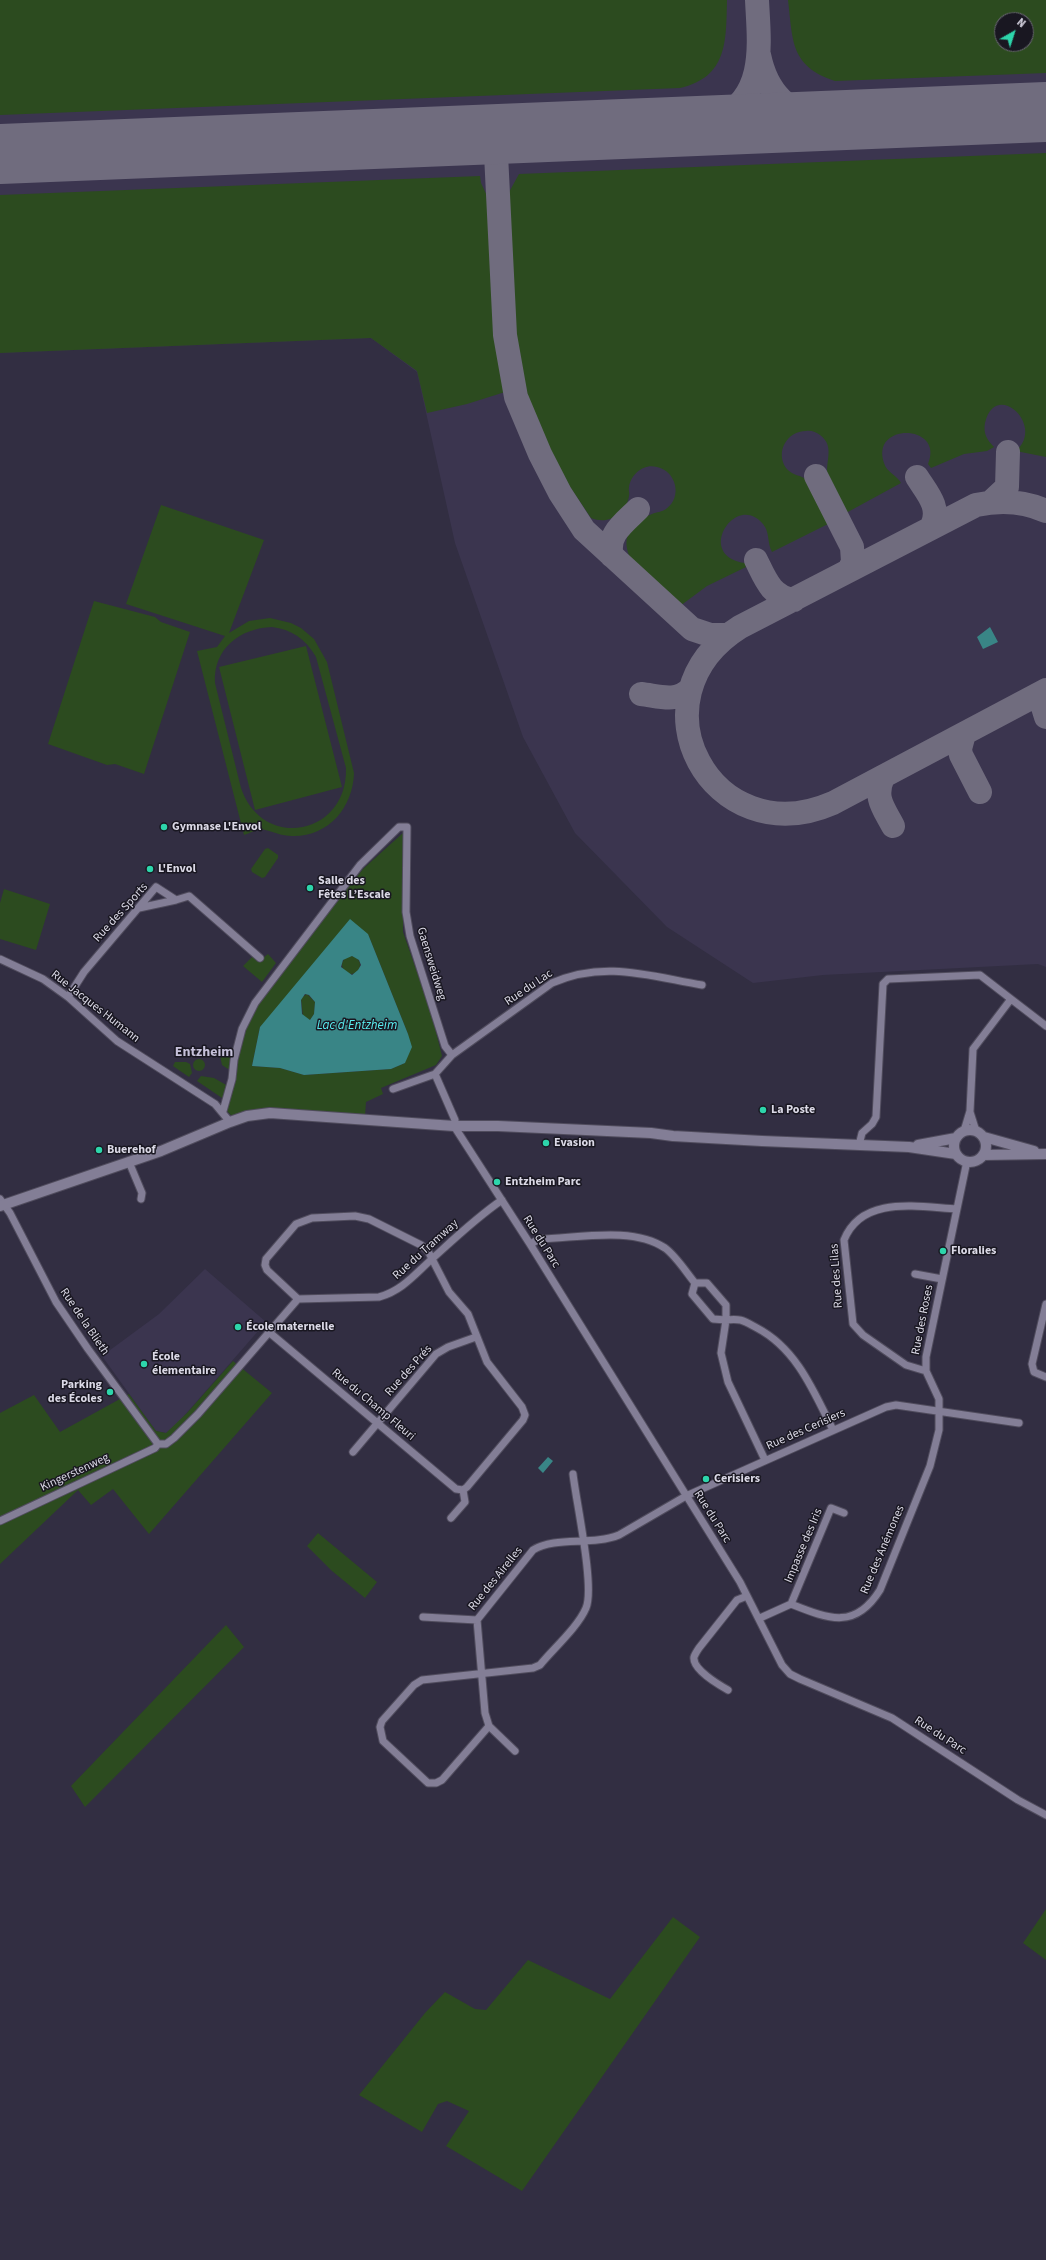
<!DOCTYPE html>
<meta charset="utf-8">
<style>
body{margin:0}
#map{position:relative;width:1046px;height:2260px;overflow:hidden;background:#322e42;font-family:"Source Sans 3",sans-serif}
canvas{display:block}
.north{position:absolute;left:994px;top:12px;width:40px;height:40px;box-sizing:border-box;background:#191721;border:1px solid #676570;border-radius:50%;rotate:39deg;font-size:11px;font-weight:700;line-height:16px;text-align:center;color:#dbd9e6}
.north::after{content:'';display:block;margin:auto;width:14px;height:18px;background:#2dd5ab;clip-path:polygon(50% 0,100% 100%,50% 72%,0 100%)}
</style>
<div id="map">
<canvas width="1046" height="2260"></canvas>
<div class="north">N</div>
</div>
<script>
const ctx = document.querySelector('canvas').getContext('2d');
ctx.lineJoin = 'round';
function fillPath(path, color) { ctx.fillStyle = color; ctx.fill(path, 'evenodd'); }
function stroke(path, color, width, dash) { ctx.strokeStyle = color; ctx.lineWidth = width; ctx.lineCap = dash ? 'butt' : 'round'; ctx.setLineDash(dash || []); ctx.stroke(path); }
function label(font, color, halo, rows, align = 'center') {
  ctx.font = font + ' "Source Sans 3",sans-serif'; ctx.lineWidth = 3; ctx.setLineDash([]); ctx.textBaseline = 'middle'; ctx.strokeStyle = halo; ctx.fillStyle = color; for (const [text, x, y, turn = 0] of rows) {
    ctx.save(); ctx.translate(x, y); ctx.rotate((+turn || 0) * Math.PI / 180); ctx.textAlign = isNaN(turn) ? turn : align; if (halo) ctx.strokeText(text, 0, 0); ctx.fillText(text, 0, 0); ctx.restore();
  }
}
fillPath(new Path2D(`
 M0 0H1046V967L1038 964 823 975 753 983 667 927 575 833 523 737 455 543 417 372 371 338 0 353ZM1002 20H1026V44H1002Z
 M205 1269 266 1322 177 1424 166 1433 156 1431 102 1356 159 1314Z`), '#3b354f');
fillPath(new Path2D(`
 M0 0H727C726 41 728 77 680 88L0 115Z
 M788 0H1046V73L835 81C790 66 793 41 788 0ZM1002 20H1026V44H1002Z
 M1046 153V457L1016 451C1046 425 995 379 985 423 983 433 987 440 994 447L987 451 964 454 931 468 928 464C945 424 870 422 884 463 887 473 897 475 901 483L846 513C840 502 830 489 828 478 824 462 836 447 820 435 816 432 811 430 806 431 787 431 775 452 786 468 792 476 802 475 807 480 817 491 824 509 830 523L772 552C767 543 770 532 763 524 736 491 694 556 745 563L746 567 707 586 680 606 635 566C619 543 626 524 652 514 657 512 662 512 666 509 683 497 676 471 657 467 644 463 631 474 629 487 628 490 630 493 629 496 626 515 608 525 591 518L556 466 526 395 513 328 509 248 508 194 519 174Z
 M480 176 481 183 489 200 494 325 505 392 467 404 427 413 417 371 371 338 0 353V195Z
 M161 505 264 540 229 633 249 621 270 618 291 623 301 628 314 639 327 662 354 773C353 808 328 837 292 836 282 836 274 832 265 830 260 828 250 833 244 835L197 651 217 647 225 636 126 604ZM272 627C291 629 306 639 316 657L346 768C348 835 263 852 241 788L215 683C213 649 240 628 272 627Z
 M94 601 155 617 161 622 190 632 144 774 115 764 107 765 48 744Z
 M306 646 342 787 255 810 219 667Z
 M404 832 403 932 431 1012 442 1056 436 1065 381 1088 383 1094 366 1102 365 1116 268 1108 232 1116 222 1106 224 1096 222 1098 197 1081 201 1076 214 1078 228 1086 230 1068 228 1069 222 1065 220 1056 232 1057 250 1016 300 948 363 869ZM368 934 408 1034 405 1063 391 1069 304 1075 280 1068 252 1066 260 1027Z
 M268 848 278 855V858L265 877 262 878 252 872 251 869 265 849Z
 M4 889 50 904 36 950 0 939V903Z
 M268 954 276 963 262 982 243 966 253 956 259 961Z
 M342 965a9 9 0 1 1 18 0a9 9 0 1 1-18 0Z
 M307 994 315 1002 314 1014 310 1020 303 1017 301 998Z
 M193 1065a6 6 0 1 1 12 0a6 6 0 1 1-12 0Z
 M175 1062H186L190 1064 192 1073 189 1077 173 1066Z
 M233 1361 272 1393 149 1534 113 1489 91 1505 78 1490 0 1564V1413L34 1395 60 1432 129 1394 156 1431 166 1433 187 1413Z
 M318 1533 377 1582 365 1598 332 1571 307 1546Z
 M226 1625 244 1647 85 1807 71 1786Z
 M1046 1909V1960L1023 1943Z
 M673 1917 700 1937 522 2191 446 2146 469 2111 447 2101 438 2104 422 2132 359 2095 425 2013 445 1992 475 2009 486 2010 528 1960 610 1999Z`), '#2c4b1f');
fillPath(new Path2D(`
 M990 627 998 642 983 649 977 637Z
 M350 919 368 934 408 1034 412 1047 405 1063 391 1069 304 1075 280 1068 252 1066 260 1027ZM352 956 359 960 361 965 358 970 352 975 341 967 343 960ZM305 994 309 995 315 1002 314 1014 310 1020 302 1014 301 1000Z
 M548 1457 553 1461 543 1473 538 1468Z`), '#398586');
stroke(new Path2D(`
 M759 55C767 94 788 113 826 121
 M697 126C705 123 713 121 720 118 767 95 759 42 757 0
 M495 134 505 335 516 397 540 454 560 493 584 530 692 629 710 635H726
 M816 476 852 547 853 562 849 570
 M917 477C927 493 941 507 932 526
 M992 501 1007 487 1008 452
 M1046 511C1024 501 999 500 976 505L740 627C627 698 712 856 833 803L1046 690
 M612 556C606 535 624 523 638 509
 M756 560C765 578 771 597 794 600
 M1045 691 1042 704 1046 717
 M641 694C659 696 676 703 690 689
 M964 734 960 749 961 755 980 792
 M883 777C874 798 883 807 893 826`), '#706c7e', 24);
stroke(new Path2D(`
 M0 154 1046 112`), '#706c7e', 60);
const minor = new Path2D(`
 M139 908 176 900
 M0 959 43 979 68 997 117 1041 215 1104 230 1122
 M68 997 84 972 156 887 176 900 189 896 260 958
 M435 1074 455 1120 454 1126 530 1244 740 1582 782 1665 790 1674 800 1679 892 1718 1018 1800 1046 1815
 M393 1089 435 1074 452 1055 552 983C604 960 649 976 702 985
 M223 1111 232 1079 234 1060 242 1029 255 1003 360 865 399 827H407L406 912 410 936 445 1046 452 1055
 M970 1112 976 1131
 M964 1131 970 1111 973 1049 1011 999 1046 1026
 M859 1145 862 1133 872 1124 876 1117 883 984 888 979 980 975 1011 999
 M129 1162 142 1193 141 1199
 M0 1199 10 1213 56 1302 88 1349 158 1444
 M530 1244 540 1239C578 1238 633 1226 665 1248 676 1256 686 1272 695 1283
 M915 1274 942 1279
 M695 1283H707L726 1305V1320L713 1319 692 1294Z
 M1046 1304 1032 1364 1034 1372 1046 1377
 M270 1333 456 1489 463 1490 467 1487 523 1420 525 1415 522 1407 487 1362 468 1314 449 1292 428 1251 421 1245 369 1219 355 1216 312 1218 296 1224 266 1259 265 1265 267 1270 298 1299
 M926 1371 906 1365 863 1335 853 1324 844 1240C862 1195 918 1207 957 1209
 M158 1444H166L174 1438 198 1414 298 1299 379 1297C402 1291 415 1274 433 1258 455 1238 477 1217 502 1200
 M353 1452 436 1354 448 1347 476 1337
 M765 1460 728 1382 721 1353 726 1320C741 1318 744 1321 757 1328 797 1349 814 1392 833 1430
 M451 1518 465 1502 463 1490
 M0 1521 155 1448 158 1444
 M791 1604 831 1508 844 1513
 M423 1617 477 1620
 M760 1618 791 1604C829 1619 855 1630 880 1590L930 1466 939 1430V1399L926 1371V1357L967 1161
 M728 1690C719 1685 692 1669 694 1657 695 1654 697 1651 699 1648L737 1600 747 1596
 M489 1726 442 1780 436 1783H428L383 1741 380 1727 382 1721 414 1685 422 1680 533 1668 540 1665C553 1649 578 1627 586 1608 595 1587 576 1501 573 1474
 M515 1751 489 1726 485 1713 477 1620 533 1550C556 1536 592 1546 619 1535L686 1496 886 1407 896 1405 1019 1423`);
const secondary = new Path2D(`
 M954 1146a16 16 0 1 1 32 0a16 16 0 1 1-32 0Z
 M984 1137 1034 1151
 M918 1145 956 1138
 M983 1155 1046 1154
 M0 1206 161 1151 230 1122 247 1116 270 1113 454 1126H498L651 1133 673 1136 762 1141 909 1147 956 1154`);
stroke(minor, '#504c5d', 9);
stroke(secondary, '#504c5d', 12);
stroke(minor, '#837e96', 7);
stroke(secondary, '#837e96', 10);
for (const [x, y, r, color] of [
 [164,827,4,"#2dd5ab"],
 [150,869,4,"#2dd5ab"],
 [310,888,4,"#2dd5ab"],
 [763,1110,4,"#2dd5ab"],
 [546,1143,4,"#2dd5ab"],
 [99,1150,4,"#2dd5ab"],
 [497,1182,4,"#2dd5ab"],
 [943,1251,4,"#2dd5ab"],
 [238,1327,4,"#2dd5ab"],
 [144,1364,4,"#2dd5ab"],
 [110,1392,4,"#2dd5ab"],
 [706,1479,4,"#2dd5ab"]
]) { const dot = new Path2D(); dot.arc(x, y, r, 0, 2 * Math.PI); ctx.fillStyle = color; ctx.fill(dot); stroke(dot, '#191721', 1.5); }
label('bold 12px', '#dbd9e6', '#191721', [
 ["Gymnase L'Envol",172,827],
 ["L'Envol",158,869],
 ["Salle des",318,881],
 ["Fêtes L’Escale",318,895],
 ["La Poste",771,1110],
 ["Evasion",554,1143],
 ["Buerehof",107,1150],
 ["Entzheim Parc",505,1182],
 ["Floralies",951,1251],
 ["École maternelle",246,1327],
 ["École",152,1357],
 ["élementaire",152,1371],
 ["Parking",102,1385,"right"],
 ["des Écoles",102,1399,"right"],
 ["Cerisiers",714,1479]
], 'left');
label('12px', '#dbd9e6', '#191721', [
 ["Rue des Sports",121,913,-48],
 ["Gaensweidweg",431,964,73],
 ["Rue du Lac",529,988,-34],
 ["Rue Jacques Humann",95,1007,38],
 ["Rue du Parc",541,1242,58],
 ["Rue du Tramway",426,1250,-42],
 ["Rue des Lilas",837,1276,-94],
 ["Rue des Roses",923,1320,-79],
 ["Rue de la Blieth",84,1322,56],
 ["Rue des Prés",409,1371,-48],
 ["Rue du Champ Fleuri",373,1405,40],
 ["Rue des Cerisiers",806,1430,-24],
 ["Kingerstenweg",75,1473,-25],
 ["Rue du Parc",712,1517,58],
 ["Impasse des Iris",804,1546,-67],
 ["Rue des Anémones",883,1550,-67],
 ["Rue des Airelles",496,1579,-51],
 ["Rue du Parc",940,1736,33]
]);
label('italic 13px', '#59ebee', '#191721', [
 ["Lac d'Entzheim",357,1026]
]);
label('bold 14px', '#c6c1da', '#191721', [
 ["Entzheim",204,1053]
]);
</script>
